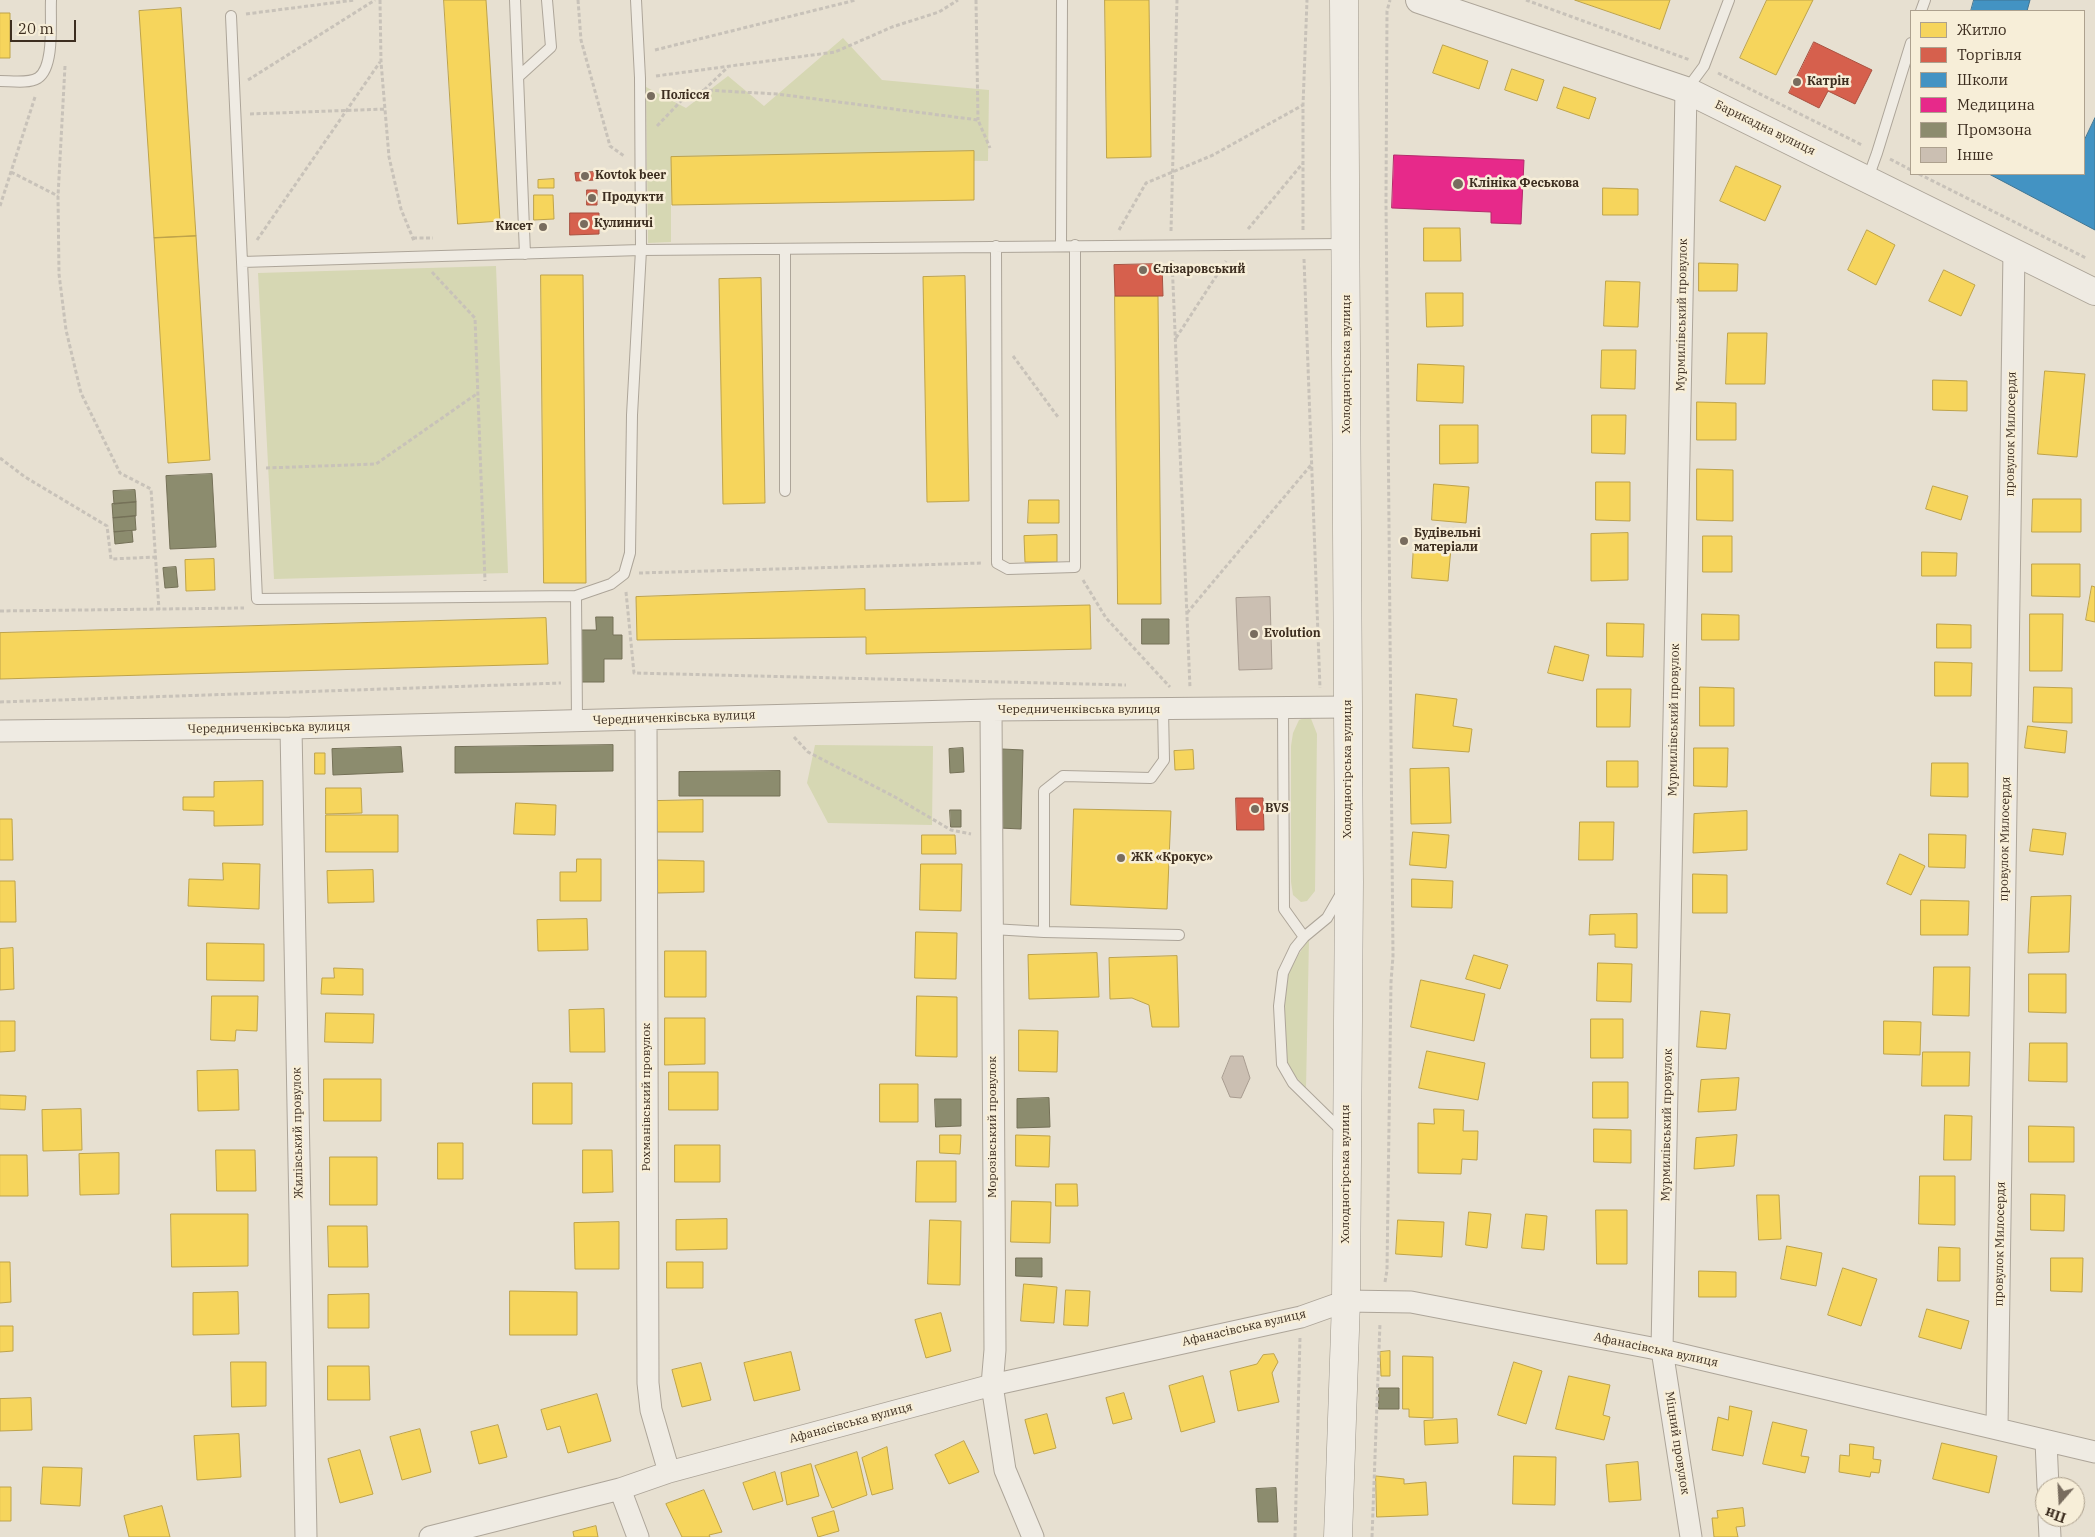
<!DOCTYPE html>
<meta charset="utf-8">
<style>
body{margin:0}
#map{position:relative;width:2095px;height:1537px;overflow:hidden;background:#e7e0d1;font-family:"IBM Plex Serif",serif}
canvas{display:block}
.legend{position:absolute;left:1910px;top:10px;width:175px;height:165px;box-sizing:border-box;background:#f7eed8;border:1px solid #ada18e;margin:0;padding:6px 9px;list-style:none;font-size:15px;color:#3d2e20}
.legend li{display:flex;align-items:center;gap:10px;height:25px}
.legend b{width:25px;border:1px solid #ada18e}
.north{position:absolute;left:2035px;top:1477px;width:50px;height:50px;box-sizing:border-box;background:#f7eed8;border:1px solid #ada18e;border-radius:50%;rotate:199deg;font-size:14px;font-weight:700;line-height:20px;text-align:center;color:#3d2e20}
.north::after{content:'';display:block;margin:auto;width:18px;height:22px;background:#786c5e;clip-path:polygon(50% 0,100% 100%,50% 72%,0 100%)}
.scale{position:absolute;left:10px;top:20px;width:66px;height:22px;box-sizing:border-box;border:2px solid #3d2e20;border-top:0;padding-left:6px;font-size:15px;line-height:18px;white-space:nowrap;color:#3d2e20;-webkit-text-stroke:4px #f7eed8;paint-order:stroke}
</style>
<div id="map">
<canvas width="2095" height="1537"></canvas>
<ul class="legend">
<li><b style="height:14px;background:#f6d55c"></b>Житло</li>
<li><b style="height:14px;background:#d6604d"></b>Торгівля</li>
<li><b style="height:14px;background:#4393c3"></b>Школи</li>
<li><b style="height:14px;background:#e7298a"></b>Медицина</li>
<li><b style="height:14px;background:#8c8c6e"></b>Промзона</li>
<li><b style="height:14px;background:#cbbfb2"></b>Інше</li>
</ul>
<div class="north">Пн</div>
<div class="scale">20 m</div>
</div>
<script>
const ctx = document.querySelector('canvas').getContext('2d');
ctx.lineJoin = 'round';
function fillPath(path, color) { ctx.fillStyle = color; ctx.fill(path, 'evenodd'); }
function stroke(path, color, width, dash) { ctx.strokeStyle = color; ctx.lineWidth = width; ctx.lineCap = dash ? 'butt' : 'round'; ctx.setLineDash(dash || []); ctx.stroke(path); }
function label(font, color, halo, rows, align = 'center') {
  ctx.font = font + ' "IBM Plex Serif",serif'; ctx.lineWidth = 5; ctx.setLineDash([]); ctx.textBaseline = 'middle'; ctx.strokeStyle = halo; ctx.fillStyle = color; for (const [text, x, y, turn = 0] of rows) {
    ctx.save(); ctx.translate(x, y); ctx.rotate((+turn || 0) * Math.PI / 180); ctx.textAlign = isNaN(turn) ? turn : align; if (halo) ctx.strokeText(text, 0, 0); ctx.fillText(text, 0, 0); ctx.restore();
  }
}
fillPath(new Path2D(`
 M843 38 882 80 989 90 988 161 671 157V242L648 243 646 87 686 108 728 76 764 106Z
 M496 266 508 573 274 579 258 273Z
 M1310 716 1317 734 1315 891 1307 901 1301 902 1293 895 1291 882V746L1293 733 1299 720Z
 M815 745 933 746 932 825 828 823 807 783Z
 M1309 939 1306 1089 1283 1061V977Z`), '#d6d7b3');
const homes = new Path2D(`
 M444 0H486L500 221 458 224Z
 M1105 0H1149L1151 157 1107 158Z
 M1575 0H1670L1660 29Z
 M1767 0H1813L1776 75 1740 58Z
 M181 8 196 236 154 238 139 11Z
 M0 13H10V58H0Z
 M1443 45 1488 61 1479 89 1433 73Z
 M1512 69 1544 80 1537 101 1505 90Z
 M1564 87 1596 98 1589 119 1557 108Z
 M974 151V200L672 205 671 157Z
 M1736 166 1781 186 1765 221 1720 201Z
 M554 179V188H538V180Z
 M1603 188 1638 189V215H1603Z
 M534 195H553L554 219 534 220Z
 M1424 228H1460L1461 261H1424Z
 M1867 230 1895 245 1876 285 1848 270Z
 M196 236 210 460 168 463 154 238Z
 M1699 263 1738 264 1737 291H1699Z
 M1944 270 1975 285 1961 316 1929 301Z
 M541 275H583L586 583H544Z
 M965 276 969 501 927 502 923 277Z
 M761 278 765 503 723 504 719 279Z
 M1606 281 1640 282 1638 327 1604 326Z
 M1426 293H1463V326L1427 327Z
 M1115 296H1158L1161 604H1118Z
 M1728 333H1767L1765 384H1726Z
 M1602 350H1636L1635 389 1601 388Z
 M1418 364 1464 366 1463 403 1417 401Z
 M2045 371 2085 374 2077 457 2038 454Z
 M1933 380 1967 381V411L1933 410Z
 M1697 402 1736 403V440H1697Z
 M1592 415H1626L1625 454 1592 453Z
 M1440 425H1478V463L1440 464Z
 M1697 469 1733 470V521L1697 520Z
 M1596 482H1630V521L1596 520Z
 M1434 484 1469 487 1466 523 1432 520Z
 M1933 486 1968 496 1961 520 1926 509Z
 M2033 499H2081V532H2032Z
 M1029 500H1059V523H1028Z
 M1628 533V580L1591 581V534Z
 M1057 535V562H1025L1024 536Z
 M1703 536H1732V572H1703Z
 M1414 545 1451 548 1448 581 1412 578Z
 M1922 552 1957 553 1956 576H1922Z
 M214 559 215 590 186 591 185 560Z
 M2032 564H2080V597L2032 596Z
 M2092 586 2095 587V622L2086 620Z
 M865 589V610L1090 605 1091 649 866 654V637L637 640 636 597Z
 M1702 614 1739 615V640H1702Z
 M2030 614H2063L2062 671H2030Z
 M546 618 548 664 0 679V633Z
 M1607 623 1644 624 1643 657 1607 656Z
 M1937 624 1971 625V648H1937Z
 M1555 646 1589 655 1583 681 1548 673Z
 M1935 662 1972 663 1971 696H1935Z
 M1700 687 1734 688V726H1700Z
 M2034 687 2072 688V723L2033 722Z
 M1597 689H1631L1630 727H1597Z
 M1416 694 1457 699 1453 726 1472 729 1469 752 1413 748Z
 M2028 726 2067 731 2065 753 2025 748Z
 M1694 748H1728L1727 787 1694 786Z
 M1193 750 1194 769 1175 770 1174 751Z
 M315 753H325V774H315Z
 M1607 761H1638V787H1607Z
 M1932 763H1968V797L1931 796Z
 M1449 768 1451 823 1411 824 1410 769Z
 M263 781V825L214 826V811L183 810V797H214V782Z
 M326 788H361L362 813 326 814Z
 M703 800V832H657L656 801Z
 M516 803 556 805 555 835 514 834Z
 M1074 809 1171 811 1167 909 1071 905Z
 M1747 811V850L1693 853 1694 814Z
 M326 815H398V852H326Z
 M0 819H12L13 860H0Z
 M1580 822H1614L1613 860H1579Z
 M2033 829 2066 833 2063 855 2030 851Z
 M1413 832 1449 835 1446 868 1410 865Z
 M1929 834 1966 835 1965 868 1929 867Z
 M922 835H955L956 854H922Z
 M1900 854 1925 866 1911 895 1887 884Z
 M577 859H601V901H560V872H576Z
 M658 860 704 861V892L658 893Z
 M223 863 260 864 259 909 188 906 189 879 223 880Z
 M921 864H962L961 911 920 910Z
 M373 870 374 902 328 903 327 871Z
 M1693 874 1727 875V913H1693Z
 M1412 879 1453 881 1452 908 1412 907Z
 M0 881H15L16 922H0Z
 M2071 896 2069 952 2028 953 2031 897Z
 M1921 900 1969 901 1968 935H1921Z
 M1637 914V948L1615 947V934L1589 935 1590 915Z
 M587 919 588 950 538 951 537 920Z
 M916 932 957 933 956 979 915 978Z
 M207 943 264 944V981L207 980Z
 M13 948 14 989 0 990V949Z
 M665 951H706V997H665Z
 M1097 953 1099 997 1029 999 1028 955Z
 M1474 955 1508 965 1500 989 1466 979Z
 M1177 956 1179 1027H1152L1149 1005 1132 998 1110 999 1109 958Z
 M1598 963 1632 964 1631 1002 1597 1001Z
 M1934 967H1970L1969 1016 1933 1015Z
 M334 968 363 969V995L321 994 322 978H334Z
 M2029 974H2066V1013L2029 1012Z
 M1421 980 1485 994 1474 1041 1411 1027Z
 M212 996H258L257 1031 236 1030 235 1041 211 1040Z
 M917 996 957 997V1057L916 1056Z
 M604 1009 605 1052H570L569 1010Z
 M1701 1011 1730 1014 1726 1049 1697 1047Z
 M326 1013 374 1014 373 1043 325 1042Z
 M665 1018H705V1064L665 1065Z
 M1591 1019H1623V1058H1591Z
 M0 1021H15V1051L0 1052Z
 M1884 1021 1921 1022 1920 1055 1884 1054Z
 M1019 1030 1058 1031 1057 1072 1019 1071Z
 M2030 1043H2067V1082L2029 1081Z
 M1427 1051 1485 1063 1478 1100 1419 1088Z
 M1923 1052H1970L1969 1086H1922Z
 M238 1070 239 1110 198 1111 197 1071Z
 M669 1072H718V1110H669Z
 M1739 1078 1736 1110 1698 1112 1701 1080Z
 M324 1079H381V1121H324Z
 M1593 1082H1628V1118H1593Z
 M533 1083H572V1124H533Z
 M880 1084H918V1122H880Z
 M0 1095 26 1096 25 1110 0 1109Z
 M81 1109 82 1150 43 1151 42 1110Z
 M1434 1109 1464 1110 1463 1131H1478L1477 1160 1462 1159 1461 1174 1418 1173V1123L1434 1124Z
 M1945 1115 1972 1116 1971 1160H1944Z
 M2029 1126 2074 1127V1162H2029Z
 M1594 1129 1631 1130V1163L1594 1162Z
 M940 1135H961L960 1154 940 1153Z
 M1016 1135 1050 1136 1049 1167 1016 1166Z
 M1737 1135 1734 1166 1694 1169 1696 1138Z
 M438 1143H463V1179H438Z
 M675 1145H720V1182H675Z
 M216 1150H255L256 1191H217Z
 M583 1150H612L613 1192 583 1193Z
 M119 1153V1194L80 1195 79 1154Z
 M0 1155H27L28 1196H0Z
 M330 1157H377V1205H330Z
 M917 1161H956V1202H916Z
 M1920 1176H1955V1225L1919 1224Z
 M1056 1184H1077L1078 1206H1056Z
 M2031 1194 2065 1195 2064 1231 2031 1230Z
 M1757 1195H1779L1781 1239 1759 1240Z
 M1012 1201 1051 1202 1050 1243 1011 1242Z
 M1596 1210H1627V1264H1597Z
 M1469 1212 1491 1214 1487 1248 1466 1245Z
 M171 1214H248V1266L172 1267Z
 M1526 1214 1547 1216 1544 1250 1522 1248Z
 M727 1219V1249L676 1250V1220Z
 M930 1220 961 1221 960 1285 928 1284Z
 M1398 1220 1444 1222 1442 1257 1396 1254Z
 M619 1222V1269H575L574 1223Z
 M328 1226H367L368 1267H329Z
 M1787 1246 1822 1253 1816 1286 1781 1279Z
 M1939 1247 1960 1248V1281H1938Z
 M2051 1258H2083L2082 1292 2051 1291Z
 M0 1262H10L11 1302 0 1303Z
 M667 1262H703V1288H667Z
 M1843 1268 1877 1279 1861 1326 1828 1315Z
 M1699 1271 1736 1272V1297H1699Z
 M1024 1284 1057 1287 1054 1323 1021 1321Z
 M1066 1290 1090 1291 1088 1326 1064 1325Z
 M510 1291 577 1292V1335H510Z
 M238 1292 239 1334 193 1335V1293Z
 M369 1294V1328H328V1295Z
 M1927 1309 1969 1321 1961 1349 1919 1337Z
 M941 1313 951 1351 926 1358 915 1320Z
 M0 1326H13V1351L0 1352Z
 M1390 1351V1376H1381L1380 1352Z
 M791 1352 800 1390 754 1401 744 1363Z
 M1274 1354 1278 1362 1272 1373 1279 1402 1238 1411 1230 1371 1257 1364 1263 1355Z
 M1403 1356 1433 1357V1418L1409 1417V1409H1403Z
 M231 1362H266V1406L232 1407Z
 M1514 1362 1542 1371 1526 1424 1498 1415Z
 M701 1363 711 1400 682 1407 672 1370Z
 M328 1366H369L370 1400H328Z
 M1203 1376 1215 1422 1181 1432 1169 1386Z
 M1569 1376 1610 1385 1603 1415 1610 1417 1604 1440 1556 1429Z
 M1124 1393 1132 1419 1113 1424 1106 1398Z
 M597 1394 611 1441 568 1453 560 1426 547 1430 541 1410Z
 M31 1398 32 1430 0 1431V1399Z
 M1730 1406 1752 1411 1743 1456 1712 1450 1718 1417 1728 1420Z
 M1047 1414 1056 1448 1034 1454 1025 1420Z
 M1457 1419 1458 1443 1425 1445 1424 1421Z
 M1773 1422 1807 1430 1801 1456 1809 1457 1805 1473 1763 1464Z
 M498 1425 507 1457 479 1464 471 1432Z
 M420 1429 431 1472 402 1480 390 1437Z
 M239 1434 241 1477 197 1480 194 1436Z
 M964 1441 979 1472 949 1484 935 1455Z
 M1942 1443 1997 1456 1989 1493 1933 1479Z
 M1850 1444 1874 1447 1873 1459 1881 1460 1879 1473 1871 1472 1870 1477 1839 1472 1840 1455 1849 1456Z
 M887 1447 893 1489 872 1495 862 1458Z
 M360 1450 373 1494 340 1503 328 1459Z
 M857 1452 867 1495 832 1508 815 1466Z
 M1514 1456 1556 1457 1555 1505 1513 1504Z
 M1638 1462 1641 1500 1609 1502 1606 1465Z
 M811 1464 819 1496 787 1505 781 1473Z
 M43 1467 82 1468 80 1506 41 1504Z
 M775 1472 783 1501 753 1510 743 1483Z
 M1376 1476 1404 1479V1484L1426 1482 1428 1515 1377 1517Z
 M0 1487H11V1521H0Z
 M704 1490 722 1532 709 1535 710 1537H682L666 1504Z
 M162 1506 170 1537H129L124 1516Z
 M1743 1508 1745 1526 1736 1527 1738 1537H1714L1712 1518H1718L1717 1511Z
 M834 1511 839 1531 818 1537 812 1518Z
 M596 1526 598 1537H574L573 1532Z`);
fillPath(homes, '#f6d55c');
stroke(homes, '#bea34a', 1);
const shops = new Path2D(`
 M1814 42 1872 70 1855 104 1828 91 1819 108 1789 93Z
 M594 172 595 180 576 181 575 173Z
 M587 190H597V205H587Z
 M570 213H599V234L570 235Z
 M1162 264 1163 296H1115L1114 265Z
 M1236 798H1263L1264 830H1237Z`);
fillPath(shops, '#d6604d');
stroke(shops, '#a85140', 1);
const schools = new Path2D(`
 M1974 0H2030L2027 11H1971Z
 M2095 118V230L1989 174H2084V141Z`);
fillPath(schools, '#4393c3');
stroke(schools, '#417592', 1);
const health = new Path2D(`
 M1394 155 1524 160 1521 224 1491 223V212L1392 208Z`);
fillPath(health, '#e7298a');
stroke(health, '#b42a6a', 1);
const industry = new Path2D(`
 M212 474 216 547 170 549 166 476Z
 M135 490 136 502 114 504 113 491Z
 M136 502V516L113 518 112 504Z
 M135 516 136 530 114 532 113 518Z
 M132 531 133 542 115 544 114 532Z
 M176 567 178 587 165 588 163 568Z
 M596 617H613V635H622V659H604V682H581V630H596Z
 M1142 619H1169V644H1142Z
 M613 745V771L455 773V747Z
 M401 747 403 772 333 775 332 749Z
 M963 748 964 772 950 773 949 749Z
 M1002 749 1023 750 1021 829 1000 828Z
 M780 771V796H679V772Z
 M950 810H961V827H951Z
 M1049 1098 1050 1127 1017 1128V1099Z
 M935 1099H961V1126L936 1127Z
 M1016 1258H1042V1277L1016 1276Z
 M1379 1388H1399V1409H1379Z
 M1276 1488 1278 1522H1258L1256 1489Z`);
fillPath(industry, '#8c8c6e');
stroke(industry, '#747057', 1);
const building = new Path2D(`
 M1270 597 1272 669 1239 670 1236 598Z
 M1231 1056H1243L1250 1078 1241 1098 1230 1097 1222 1078Z`);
fillPath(building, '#cbbfb2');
stroke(building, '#a89c90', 1);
const service = new Path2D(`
 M515 0 525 254
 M1921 11 1925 0
 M231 16 242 262
 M518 77 551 47 547 0
 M0 81C11 81 28 84 38 78 55 67 50 19 51 0
 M1687 89 1704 66 1729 0
 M1868 178 1877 153 1911 43
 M1061 245 1062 0
 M996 246 997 563 1008 569 1075 567V245
 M785 491V249
 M576 596 611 584 624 574 630 553 632 415 641 250 640 78 636 0
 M1163 709 1164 760 1151 778 1063 776 1044 791V932L1179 935
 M1283 709 1284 909 1304 937
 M577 721 576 596 257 599 242 262 641 250 1344 244
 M1342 892 1327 918 1304 937 1295 948 1283 973 1279 1006 1282 1064 1293 1083 1342 1131
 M992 929 1044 932`);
const minor = new Path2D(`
 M1686 90 1662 1350 1691 1537
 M991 710 995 1350 992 1385 1005 1470 1033 1537
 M646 719 648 1383 651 1410 669 1472
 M291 728 306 1537
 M0 731 291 728 991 710 1349 707
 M1997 1427 2014 251
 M2046 1441 2048 1487
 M620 1489 638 1537
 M2049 1517 2050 1537
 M430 1537 620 1489 669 1472 992 1385 1301 1317 1346 1301 1411 1302 1662 1350 2095 1452`);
const tertiary = new Path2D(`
 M1419 0 1686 90 2095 292`);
const secondary = new Path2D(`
 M1338 1537 1346 1301 1349 881 1344 0`);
stroke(service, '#ada599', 12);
stroke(minor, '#ada599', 23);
stroke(tertiary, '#ada599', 28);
stroke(secondary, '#9c958a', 29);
stroke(new Path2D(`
 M380 0 381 62 389 157 401 209 414 241
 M578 0 581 40 610 146 624 156
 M976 0 978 120
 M1526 0 1690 60
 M246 14 355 0
 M655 50 856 0
 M65 66 58 196 59 274 66 330 81 393 120 473 151 489 159 610
 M1718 73 1862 145
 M656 76 835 52 892 27 939 12 958 0
 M248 80 375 0
 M704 90 728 67
 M250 114 385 109
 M657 126 682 100 704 90 777 94 978 120 990 148
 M1890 159 1911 170
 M11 172 58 196
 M1919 174 2086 258
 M0 206 35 97
 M1248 229 1303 163
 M1119 230 1146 183 1213 155 1303 105
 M1303 230V105L1307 0
 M1171 231 1177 0
 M413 238H433
 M257 240 380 62
 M1304 259 1320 688
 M1172 260 1190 688
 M432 272 475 318 485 581
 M1176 338 1226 261
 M1013 356 1058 417
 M0 458 25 477 107 526 111 559 157 557
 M266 468 376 464 478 393
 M639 573 983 563
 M1083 580 1106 618 1170 687
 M626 592 634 673 1126 685
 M0 611 244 608
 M1187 613 1311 465
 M0 702 561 683
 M794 737 808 752 895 797 951 830 971 834
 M1385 1282 1387 1270 1391 982 1393 956 1386 202 1387 11 1390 0
 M1295 1537 1300 1337
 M1372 1537 1380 1323`), '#c8c2b9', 3, [4, 2.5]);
stroke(service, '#efebe3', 10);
stroke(minor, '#efebe3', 21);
stroke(tertiary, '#efebe3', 26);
stroke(secondary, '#efebe3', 28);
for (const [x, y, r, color] of [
 [1797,82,5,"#786c5e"],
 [651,96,5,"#786c5e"],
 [585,176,5,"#786c5e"],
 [1458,184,6,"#786c5e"],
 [592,198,5,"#786c5e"],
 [584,224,5,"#786c5e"],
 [543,227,5,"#786c5e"],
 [1143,270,5,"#786c5e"],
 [1404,541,5,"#786c5e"],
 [1254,634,5,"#786c5e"],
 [1255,809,5,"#786c5e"],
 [1121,858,5,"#786c5e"]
]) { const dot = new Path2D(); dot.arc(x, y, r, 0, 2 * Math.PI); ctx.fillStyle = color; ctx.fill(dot); stroke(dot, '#f7eed8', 2); }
label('bold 12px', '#3d2e20', '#f7eed8', [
 ["Катрін",1807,82],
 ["Полісся",661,96],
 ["Kovtok beer",595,176],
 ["Клініка Феськова",1469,184],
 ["Продукти",602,198],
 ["Кулиничі",594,224],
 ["Кисет",533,227,"right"],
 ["Єлізаровський",1153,270],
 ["Будівельні",1414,534],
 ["матеріали",1414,548],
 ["Evolution",1264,634],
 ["BVS",1265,809],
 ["ЖК «Крокус»",1131,858]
], 'left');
label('12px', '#3d2e20', '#f7eed8', [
 ["Барикадна вулиця",1765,128,26],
 ["Мурмилівський провулок",1682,315,-89],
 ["Холодногірська вулиця",1347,364,-90],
 ["провулок Милосердя",2011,434,-89],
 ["Чередниченківська вулиця",1079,710],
 ["Чередниченківська вулиця",674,718,-2],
 ["Мурмилівський провулок",1674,720,-89],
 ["Чередниченківська вулиця",269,728,-1],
 ["Холодногірська вулиця",1348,769,-90],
 ["провулок Милосердя",2005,839,-89],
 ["Рохманівський провулок",647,1097,-90],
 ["Мурмилівський провулок",1667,1125,-89],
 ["Морозівський провулок",993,1127,-90],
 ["Жилівський провулок",298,1133,-91],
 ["Холодногірська вулиця",1346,1174,-90],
 ["провулок Милосердя",2000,1244,-89],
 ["Афанасівська вулиця",1244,1328,-13],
 ["Афанасівська вулиця",1656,1350,12],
 ["Афанасівська вулиця",851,1423,-15],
 ["Міцний провулок",1677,1443,81]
]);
</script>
